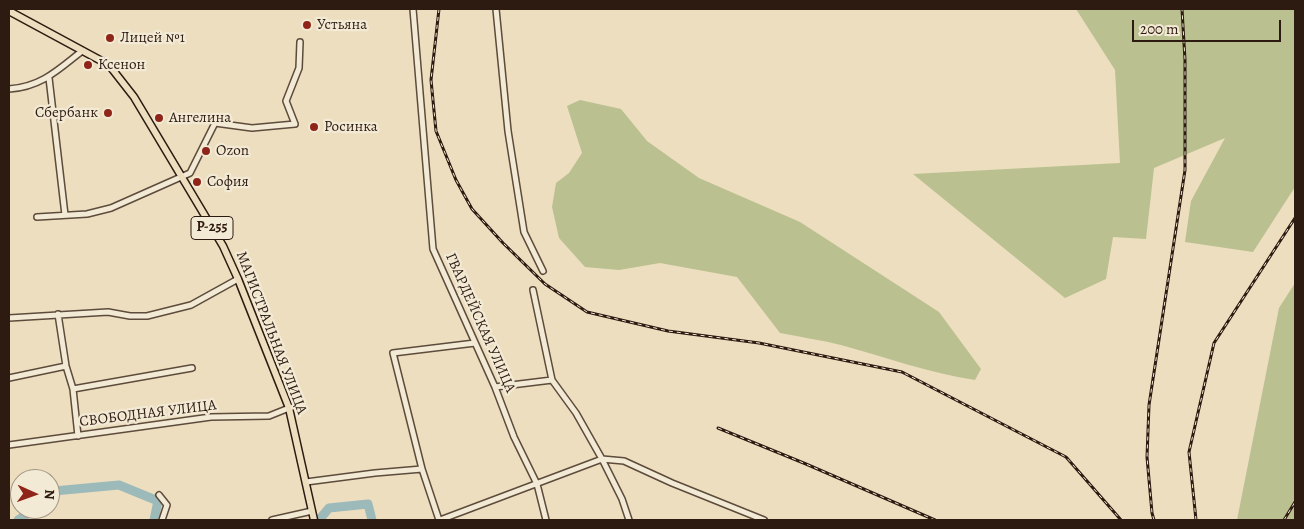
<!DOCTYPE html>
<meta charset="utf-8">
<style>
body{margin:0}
#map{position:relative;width:1304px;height:529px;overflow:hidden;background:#ecdebe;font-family:Alegreya,serif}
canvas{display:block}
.frame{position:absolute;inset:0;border:10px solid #2d1a10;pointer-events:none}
.north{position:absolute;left:10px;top:469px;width:50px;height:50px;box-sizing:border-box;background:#f3ead5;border:1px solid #a49786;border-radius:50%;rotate:92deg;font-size:14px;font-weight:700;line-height:20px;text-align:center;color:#2d1a10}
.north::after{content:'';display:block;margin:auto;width:18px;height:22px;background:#8f2418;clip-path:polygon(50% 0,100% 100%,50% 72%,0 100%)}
.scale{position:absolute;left:1132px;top:20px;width:149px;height:22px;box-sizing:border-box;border:2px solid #2d1a10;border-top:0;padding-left:6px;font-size:15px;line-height:18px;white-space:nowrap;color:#2d1a10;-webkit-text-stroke:4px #f3ead5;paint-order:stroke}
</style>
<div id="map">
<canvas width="1304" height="529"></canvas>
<div class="frame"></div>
<div class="north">N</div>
<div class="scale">200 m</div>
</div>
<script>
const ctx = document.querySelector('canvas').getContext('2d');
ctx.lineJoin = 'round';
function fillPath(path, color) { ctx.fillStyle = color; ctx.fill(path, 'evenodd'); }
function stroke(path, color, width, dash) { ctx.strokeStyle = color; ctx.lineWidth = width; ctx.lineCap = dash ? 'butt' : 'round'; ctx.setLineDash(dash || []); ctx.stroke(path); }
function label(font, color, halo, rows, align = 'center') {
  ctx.font = font + ' Alegreya,serif'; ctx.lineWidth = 4.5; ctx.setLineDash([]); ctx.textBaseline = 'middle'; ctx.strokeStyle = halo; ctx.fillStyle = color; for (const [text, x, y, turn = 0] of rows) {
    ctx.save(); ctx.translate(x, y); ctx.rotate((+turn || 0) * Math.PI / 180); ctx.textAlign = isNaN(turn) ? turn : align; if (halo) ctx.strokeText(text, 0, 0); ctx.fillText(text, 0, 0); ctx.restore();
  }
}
fillPath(new Path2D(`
 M1076 9H1295V187L1253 252 1185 242 1191 201 1225 138 1154 168 1146 239 1113 237 1106 279 1065 298 913 174 1120 163 1115 70Z
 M580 100 621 109 647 141 699 178 800 222 939 312 981 369 975 380C929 373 885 357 841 345 821 340 800 337 780 333L737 277 660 263 619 270 585 267 559 238 552 207 556 183 569 173 582 153 567 106Z
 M1295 283V520H1237L1279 308Z`), '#bac08f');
stroke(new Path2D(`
 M50 496 54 491 119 485 158 501 154 520
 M18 520 35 509
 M319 520 329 508 368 504 372 520`), '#9cbaba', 9);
const minor = new Path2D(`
 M413 9 433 249 495 387 514 437 537 484 546 520
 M496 9 508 131 524 232 543 271
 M49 78 65 215
 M9 89C41 87 58 70 82 51
 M37 217 87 214 111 208 190 173 215 123 252 128 295 124 286 101 299 68 300 42
 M533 290 552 380 576 413 602 459 622 499 629 520
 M58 314 66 366 73 389 78 436
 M9 318 108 312 130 316H147L191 305 238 279
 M9 378 66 366
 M495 387 552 380
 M73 389 192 368
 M9 445 211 417 269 416 289 408
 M422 469 393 353 475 343
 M306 482 375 473 422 469 439 520
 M159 495 167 505 162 520
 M272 520 312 511
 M440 520 602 459 624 461 672 483 764 520`);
const major = new Path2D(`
 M9 11 109 65 134 97 223 246 238 279 289 408 314 520`);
stroke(minor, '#5d4b3c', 8);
stroke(major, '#2d1a10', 9);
stroke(minor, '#f3ead5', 5);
stroke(major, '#ecdebe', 6);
const rail = new Path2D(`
 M439 9 431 80 436 131 456 180 472 209 503 243 545 284 587 312 668 331 759 343 902 372 1066 457 1121 520
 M718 428 806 464 935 520
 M1154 520 1152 513 1147 457 1149 405 1185 170V60L1182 9
 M1196 520 1189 452 1214 343 1295 218
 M1284 520 1295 502`);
stroke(rail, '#2d1a10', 3);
stroke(rail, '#f3ead5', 1, [4]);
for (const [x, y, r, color] of [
 [307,25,5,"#8f2418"],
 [110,38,5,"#8f2418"],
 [88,65,5,"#8f2418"],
 [108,113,5,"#8f2418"],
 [159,118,5,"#8f2418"],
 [314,127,5,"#8f2418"],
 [206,151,5,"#8f2418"],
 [197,182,5,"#8f2418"]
]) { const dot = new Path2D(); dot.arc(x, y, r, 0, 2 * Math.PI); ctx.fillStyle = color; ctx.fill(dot); stroke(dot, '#f3ead5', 2); }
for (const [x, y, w] of [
 [212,228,42]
]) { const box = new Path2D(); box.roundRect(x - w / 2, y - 11.5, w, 23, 4); ctx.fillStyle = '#f3ead5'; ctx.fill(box); stroke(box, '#2d1a10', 1); }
label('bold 14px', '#2d1a10', null, [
 ["Р-255",212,228]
]);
label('15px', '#2d1a10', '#f3ead5', [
 ["Устьяна",317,25],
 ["Лицей №1",120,38],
 ["Ксенон",98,65],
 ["Сбербанк",98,113,"right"],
 ["Ангелина",169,118],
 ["Росинка",324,127],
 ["Ozon",216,151],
 ["София",207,182]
], 'left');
label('15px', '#2d1a10', '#f3ead5', [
 ["ГВАРДЕЙСКАЯ УЛИЦА",480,323,66],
 ["МАГИСТРАЛЬНАЯ УЛИЦА",271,333,69],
 ["СВОБОДНАЯ УЛИЦА",148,414,-7]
]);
</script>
